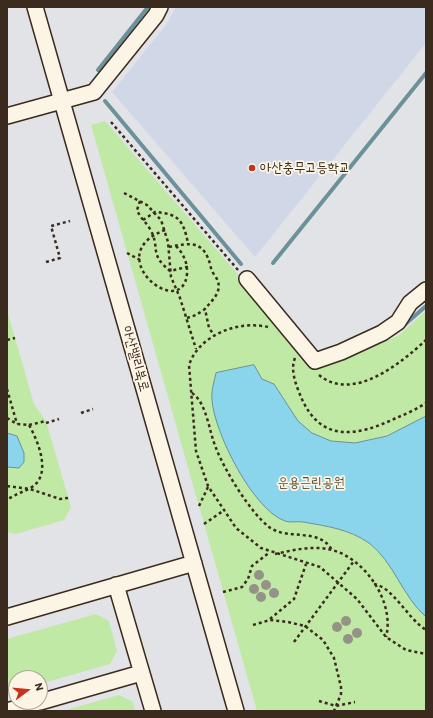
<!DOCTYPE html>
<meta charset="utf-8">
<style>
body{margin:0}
#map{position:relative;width:433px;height:718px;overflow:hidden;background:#e2e3e6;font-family:Itim,sans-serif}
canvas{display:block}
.frame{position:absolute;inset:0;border:8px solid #3b2a1e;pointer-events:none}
.north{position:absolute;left:8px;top:670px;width:40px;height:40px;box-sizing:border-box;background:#fcf5e5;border:1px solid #afa495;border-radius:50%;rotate:74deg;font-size:11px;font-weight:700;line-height:16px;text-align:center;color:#3b2a1e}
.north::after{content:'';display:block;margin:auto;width:14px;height:18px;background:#c8321e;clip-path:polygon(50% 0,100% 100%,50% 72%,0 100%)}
</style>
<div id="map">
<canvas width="433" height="718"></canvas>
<div class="frame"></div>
<div class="north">N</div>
</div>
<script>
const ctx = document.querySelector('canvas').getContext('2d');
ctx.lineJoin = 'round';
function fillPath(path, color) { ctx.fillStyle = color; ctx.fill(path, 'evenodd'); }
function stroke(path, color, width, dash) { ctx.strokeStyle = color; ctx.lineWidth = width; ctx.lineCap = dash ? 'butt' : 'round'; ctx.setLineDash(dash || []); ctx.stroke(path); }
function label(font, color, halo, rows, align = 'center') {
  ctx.font = font + ' Itim,"Poor Story",sans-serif'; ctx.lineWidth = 3.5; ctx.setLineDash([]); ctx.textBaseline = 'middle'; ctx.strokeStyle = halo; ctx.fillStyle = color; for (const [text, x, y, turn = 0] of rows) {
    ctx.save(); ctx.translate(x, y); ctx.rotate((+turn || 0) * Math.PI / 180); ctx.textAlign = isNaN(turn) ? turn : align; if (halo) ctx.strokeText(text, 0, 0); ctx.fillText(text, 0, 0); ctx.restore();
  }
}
fillPath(new Path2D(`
 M176 7H426V43L255 257 112 92 166 25Z`), '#d0d7e7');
fillPath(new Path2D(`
 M105 121 280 323 318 369 398 336 426 311V711H257L91 125Z
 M7 310 34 404 46 421 71 507 64 520 16 534 7 532Z
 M96 614 109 621 117 651 110 664 40 684V678H16V691L7 694V639Z
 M119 695 133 702 135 711H62Z`), '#c0e9a5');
const water = new Path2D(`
 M254 365 262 379 274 384 298 421 312 433 331 441 355 443 387 436 426 416V617C402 596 394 562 369 543 349 529 326 526 303 522 298 521 290 523 285 521 253 510 214 432 212 400 211 391 214 382 216 373Z
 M7 433 17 436 24 453V462L19 468 7 467Z`);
fillPath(water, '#8bd5ec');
stroke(water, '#6b919a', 1);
stroke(new Path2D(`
 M98 70 148 7
 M105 101 241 264
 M273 263 426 73
 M402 327 426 306`), '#6b919a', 4);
const minor = new Path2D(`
 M35 7 236 711
 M7 116 94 92 156 15 160 7
 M247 279 315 361 341 352 382 333 398 322 410 303 426 290
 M116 585 153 711
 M7 617 194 563
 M40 702 141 673
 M7 711 39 702`);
stroke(minor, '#3b2a1e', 18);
stroke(new Path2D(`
 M111 122 238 270
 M124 193 147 205 161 220 168 242 171 277 180 298 196 349
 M140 201 137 210C140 218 146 222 150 229 161 248 148 253 170 271L191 266
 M143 220 155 212C179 214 183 220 188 243
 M165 230C98 255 182 322 187 274 188 263 183 253 176 246
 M169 247C192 242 205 241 211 268 212 272 215 276 217 279 223 292 212 300 205 309
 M127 253 140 260
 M46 262 60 258 51 226 70 221
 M187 318 196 315 205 309 209 328 214 335
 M268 327C238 320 199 335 189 365L196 451 208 486 236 528 261 548 320 567 357 599 386 637 406 650 426 654
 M7 340 15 338
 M295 358C290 370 296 385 301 397 321 444 358 436 396 418 406 414 417 409 426 403
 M319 375C353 403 401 363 426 340
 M7 389 17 424
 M192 393C207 403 209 432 216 448 225 471 250 512 269 527 288 541 319 527 332 550
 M81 413 93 409
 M7 418 17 424 29 425C38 441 52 474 32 487 24 492 15 494 7 500
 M46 423 59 419
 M29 425 46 421
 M7 486 30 489 60 499 68 498
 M199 506 208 487
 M204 524 223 511
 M275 554C294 550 313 545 332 550 366 559 395 603 386 637
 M374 584C393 587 408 619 426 630
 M223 592 242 587 248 579 252 566 270 552
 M270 619 294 599 306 564
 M253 625 270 620 288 622 305 626 323 640 334 658 341 687V694L334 711
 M294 642 354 561
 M319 701 336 706 355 702`), '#3b2a1e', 2.5, [3, 3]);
stroke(minor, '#fcf5e5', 15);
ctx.fillStyle = '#959287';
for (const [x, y] of [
 [259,575],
 [266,585],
 [254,589],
 [274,593],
 [261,597],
 [346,621],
 [337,627],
 [357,633],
 [348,639]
]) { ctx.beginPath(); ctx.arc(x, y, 5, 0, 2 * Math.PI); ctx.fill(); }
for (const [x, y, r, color] of [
 [252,168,4,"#c8321e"]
]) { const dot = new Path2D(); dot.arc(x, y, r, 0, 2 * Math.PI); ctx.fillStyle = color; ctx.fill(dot); stroke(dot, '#fcf5e5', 1.5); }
label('14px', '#3b2a1e', '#fcf5e5', [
 ["아산충무고등학교",260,168]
], 'left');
label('14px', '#3b2a1e', '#fcf5e5', [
 ["아산밸리북로",135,359,74]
]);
label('14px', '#565039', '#fcf5e5', [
 ["운용근린공원",311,483]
]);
</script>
